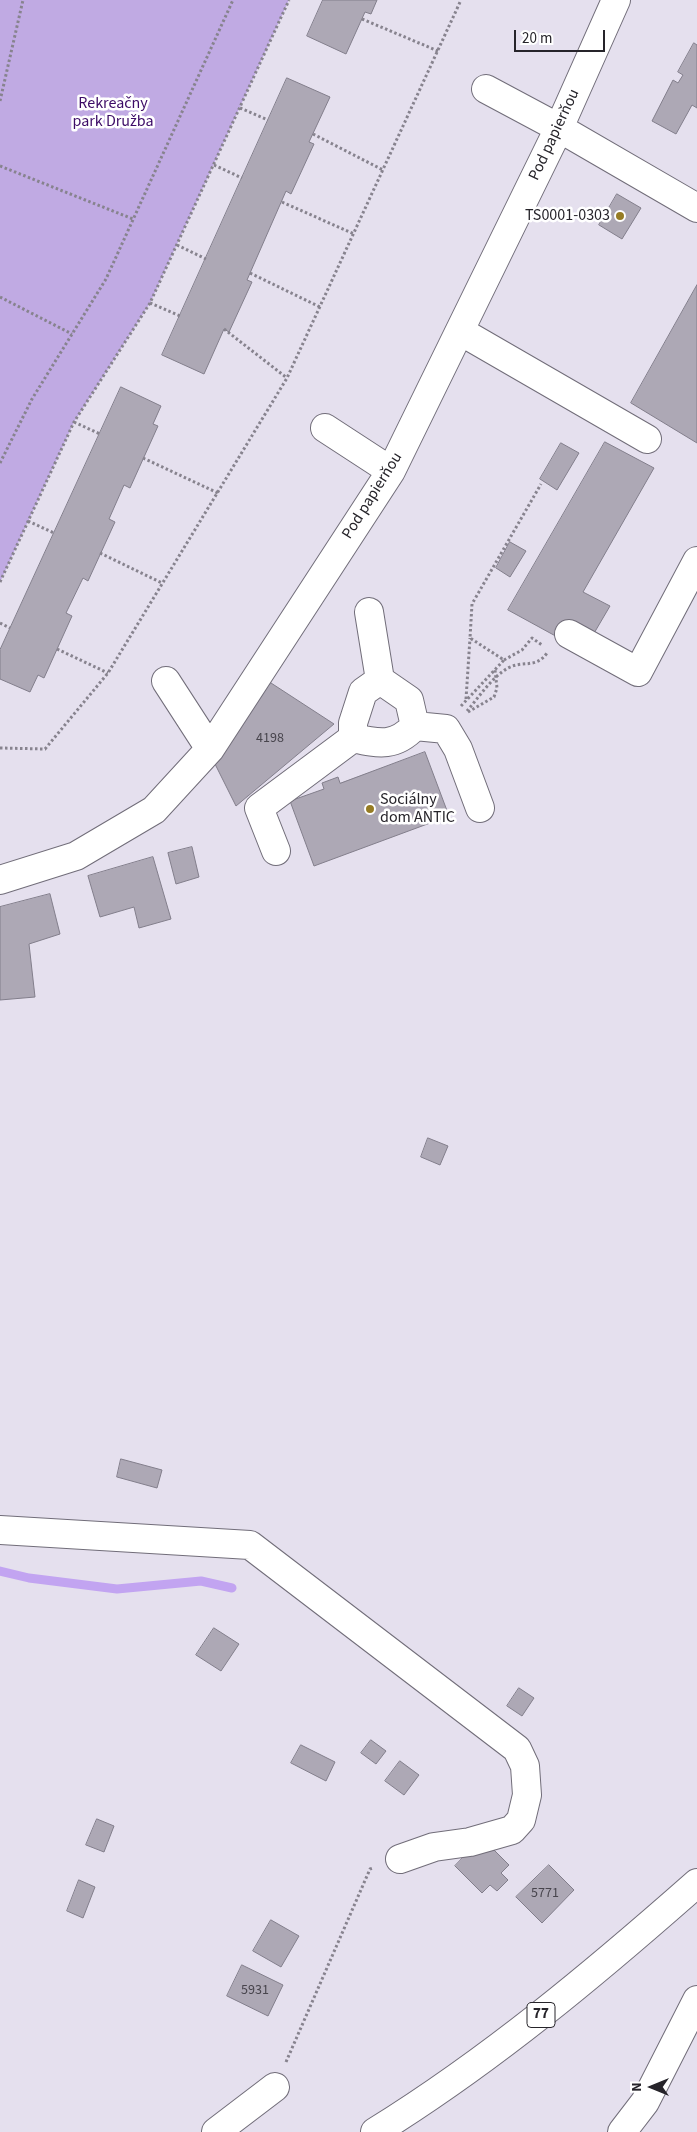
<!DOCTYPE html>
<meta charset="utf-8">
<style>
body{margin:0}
#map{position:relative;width:697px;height:2132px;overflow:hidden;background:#e5e0ee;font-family:"Source Sans 3",sans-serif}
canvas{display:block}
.north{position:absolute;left:627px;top:2062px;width:50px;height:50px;-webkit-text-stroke:4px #fff;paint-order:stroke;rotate:270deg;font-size:14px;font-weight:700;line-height:20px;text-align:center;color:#26242a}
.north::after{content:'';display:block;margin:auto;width:18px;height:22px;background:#26242a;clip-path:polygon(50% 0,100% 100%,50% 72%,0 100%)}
.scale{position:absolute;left:514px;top:30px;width:91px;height:22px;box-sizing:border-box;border:2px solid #26242a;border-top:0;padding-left:6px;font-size:15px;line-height:18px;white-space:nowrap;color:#26242a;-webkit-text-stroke:4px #fff;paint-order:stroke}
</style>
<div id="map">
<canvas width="697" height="2132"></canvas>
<div class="north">N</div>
<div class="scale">20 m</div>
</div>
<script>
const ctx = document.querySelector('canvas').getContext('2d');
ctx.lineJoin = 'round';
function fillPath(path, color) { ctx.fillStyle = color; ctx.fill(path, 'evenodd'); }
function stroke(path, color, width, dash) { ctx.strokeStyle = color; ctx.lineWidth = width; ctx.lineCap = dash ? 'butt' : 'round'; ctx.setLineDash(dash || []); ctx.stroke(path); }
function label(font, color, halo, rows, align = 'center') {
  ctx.font = font + ' "Source Sans 3",sans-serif'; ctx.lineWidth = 5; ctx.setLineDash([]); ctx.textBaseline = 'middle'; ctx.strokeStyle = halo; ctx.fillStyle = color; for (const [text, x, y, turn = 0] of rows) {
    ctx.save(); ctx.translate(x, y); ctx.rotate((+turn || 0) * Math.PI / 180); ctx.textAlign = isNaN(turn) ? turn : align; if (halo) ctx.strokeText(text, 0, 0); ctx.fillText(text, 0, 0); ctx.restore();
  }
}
fillPath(new Path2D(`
 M0 0H289L150 303 74 422 0 582Z`), '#c0aae3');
stroke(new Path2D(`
 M0 1571 29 1578 117 1589 201 1581 232 1588`), '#c2a4f1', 9);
const building = new Path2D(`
 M323 0H377L371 14 365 12 346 54 307 36Z
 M694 43 697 45V108L692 105 676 134 652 121 673 80 678 83 683 75 678 72Z
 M287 78 330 97 309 142 314 144 291 194 286 191 247 280 252 282 229 332 224 329 204 374 162 355Z
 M617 194 641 208 622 239 599 225Z
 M697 285V443L631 403Z
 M121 387 161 406 153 424 158 426 130 488 124 485 109 519 115 522 88 581 83 578 66 613 72 616 44 678 38 675 30 692 0 679V650Z
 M605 442 654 468 583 592 610 606 593 635 561 639 508 610Z
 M561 443 579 453 557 490 540 479Z
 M510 542 526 551 510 577 496 568Z
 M271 683 334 724 236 806 210 754Z
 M425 752 449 816 314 866 290 801 324 789 322 783 338 777 340 783Z
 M192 847 199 877 176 884 168 853Z
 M153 857 171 919 139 928 134 907 100 917 88 876Z
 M50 894 60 934 29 944 35 997 0 1000V907Z
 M428 1138 448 1146 440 1165 421 1157Z
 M121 1459 162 1470 157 1488 117 1477Z
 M214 1628 239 1644 221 1671 196 1655Z
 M519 1688 534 1698 522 1716 507 1706Z
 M371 1740 386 1751 376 1764 361 1753Z
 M301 1745 335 1762 326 1781 291 1763Z
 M400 1761 419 1775 404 1795 385 1781Z
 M97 1819 114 1826 104 1852 86 1845Z
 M482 1838 509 1865 501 1873 508 1880 497 1891 490 1885 482 1893 455 1866Z
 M549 1865 574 1890 542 1923 516 1897Z
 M79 1880 95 1887 83 1918 67 1911Z
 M271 1920 299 1936 281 1967 253 1951Z
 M242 1965 283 1985 268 2016 227 1996Z`);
fillPath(building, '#ada8b5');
stroke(building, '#827e8b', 1);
const minor = new Path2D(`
 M486 89 559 128 697 208
 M460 331 647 439
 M325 428 391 471
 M569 634 638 672 697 561
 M166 681 210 749
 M415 726 446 729 458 749 480 808
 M353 738C380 744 395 747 415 726L409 700 380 680
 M276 851 259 808 353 738V723L363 692 380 680 369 612
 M0 880 76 856 154 810 210 749 391 471 559 128 616 0
 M0 1530 250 1545 517 1749 525 1766 527 1795 521 1820 512 1830 470 1842 434 1847 400 1859
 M216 2132 275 2087
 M622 2132 645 2102 697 2000`);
const major = new Path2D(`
 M375 2132C491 2060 595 1973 697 1883`);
stroke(minor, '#716d79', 30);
stroke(major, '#716d79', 30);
stroke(new Path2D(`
 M362 19 438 51
 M0 101 23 0
 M240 108 268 120
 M313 134 383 170
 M214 165 242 178
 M0 166 133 219
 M282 202 354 234
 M177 245 206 259
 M250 273 320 307
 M0 297 72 334
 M150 303 180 316
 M224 329 287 378
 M74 422 100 434
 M143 458 218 493
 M0 463 32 399 106 279 233 0
 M28 521 54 533
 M100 553 162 583
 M0 582 74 422 150 303 289 0
 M0 623 10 628
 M57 649 108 673
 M504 660 522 650 532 638 542 645
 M466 699 470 638
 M461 706 504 660 470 638 472 604 541 484
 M467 711C479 697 492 677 508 668 523 660 536 669 547 653
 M468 712 494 697 497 688 495 670
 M0 748 45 749 108 673 287 378 461 0
 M286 2062 370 1869 373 1868`), '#87838e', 3, [2.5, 2.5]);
stroke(minor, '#fff', 28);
stroke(major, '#fff', 28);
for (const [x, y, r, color] of [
 [620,216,5,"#967c24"],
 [370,809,5,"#967c24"]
]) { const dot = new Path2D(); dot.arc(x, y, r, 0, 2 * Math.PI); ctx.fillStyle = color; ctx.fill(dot); stroke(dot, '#fff', 2); }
label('14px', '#48454d', null, [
 ["4198",270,739],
 ["5771",545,1894],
 ["5931",255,1991]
]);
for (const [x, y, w] of [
 [541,2015,28]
]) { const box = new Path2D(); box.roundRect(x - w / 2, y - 12.5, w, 25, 4); ctx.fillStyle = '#fff'; ctx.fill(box); stroke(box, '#26242a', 1); }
label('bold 15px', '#26242a', null, [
 ["77",541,2015]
]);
label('16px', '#3c0b66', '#fff', [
 ["Rekreačny",113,104],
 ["park Družba",113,122]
]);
label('16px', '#26242a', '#fff', [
 ["Pod papierňou",555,135,-65],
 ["Pod papierňou",373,496,-58]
]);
label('16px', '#26242a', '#fff', [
 ["TS0001-0303",610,216],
 ["Sociálny",380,800,"left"],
 ["dom ANTIC",380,818,"left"]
], 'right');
</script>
